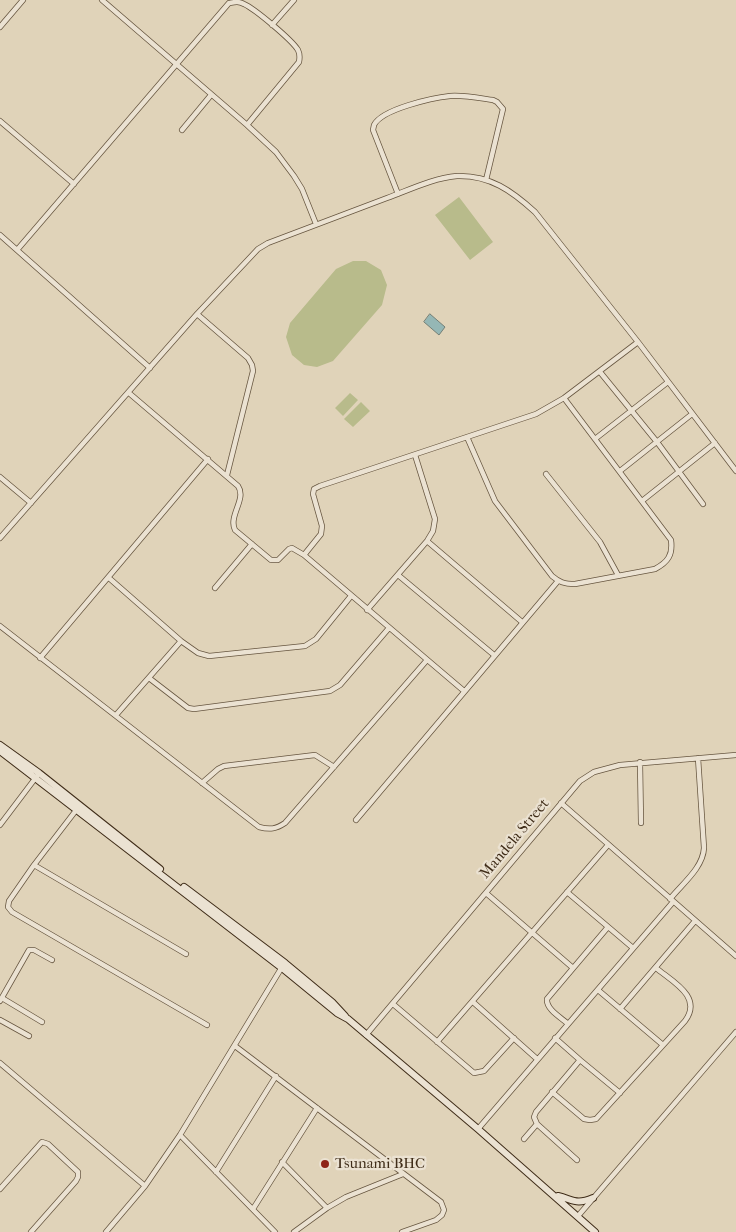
<!DOCTYPE html>
<style>
body{margin:0}
canvas{display:block;background:#e0d3b9}
</style>
<canvas width="736" height="1232"></canvas>
<script>
const ctx = document.querySelector('canvas').getContext('2d');
ctx.lineJoin = 'round';
function fillPath(path, color) { ctx.fillStyle = color; ctx.fill(path, 'evenodd'); }
function stroke(path, color, width, dash) { ctx.strokeStyle = color; ctx.lineWidth = width; ctx.lineCap = dash ? 'butt' : 'round'; ctx.setLineDash(dash || []); ctx.stroke(path); }
function label(font, color, halo, rows, align = 'center') {
  ctx.font = font + ' "IM FELL French Canon",serif'; ctx.lineWidth = 4.5; ctx.setLineDash([]); ctx.textBaseline = 'middle'; ctx.strokeStyle = halo; ctx.fillStyle = color; for (const [text, x, y, turn = 0] of rows) {
    ctx.save(); ctx.translate(x, y); ctx.rotate((+turn || 0) * Math.PI / 180); ctx.textAlign = isNaN(turn) ? turn : align; if (halo) ctx.strokeText(text, 0, 0); ctx.fillText(text, 0, 0); ctx.restore();
  }
}
fillPath(new Path2D(`
 M459 197 493 242 470 260 435 215Z
 M353 261H366L381 270 387 285 382 305 333 361 317 367 304 365 292 355 286 337 290 323 336 269Z
 M350 393 358 400 343 416 335 408Z
 M361 402 370 411 353 427 344 419Z`), '#b8bb8b');
const water = new Path2D(`
 M430 314 445 327 439 335 424 322Z`);
fillPath(water, '#95b7b5');
stroke(water, '#737f76', 1);
const minor = new Path2D(`
 M102 0 247 125 276 152 294 176 302 189 316 224
 M272 25 294 0
 M0 27 23 0
 M0 121 74 184
 M182 130 211 95
 M398 194 373 130 374 125C382 109 432 98 450 96 464 95 479 98 493 100L497 102 503 109 486 180
 M0 235 150 368
 M17 250 229 3C235 2 238 1 244 4 255 9 292 40 298 50 300 54 300 57 299 62L247 125
 M197 314 248 358 252 365 253 371 227 475
 M600 372 657 442 703 504
 M129 393 238 486C247 499 228 516 235 530L271 560H278L289 549 292 548 304 555 464 691
 M467 437 495 501 552 576C559 582 564 584 575 584L655 569C668 562 673 555 671 540L564 398
 M595 439 668 382
 M620 471 692 414
 M546 474 600 542 618 575
 M0 477 31 503
 M642 501 715 443
 M0 538 197 314 258 249 268 243C308 228 348 213 387 198 409 190 433 178 457 176 490 175 512 191 535 212L638 342 736 471
 M427 541 522 622
 M304 555 321 534 322 526 313 494 314 489 320 486 536 414 564 398 638 342
 M398 575 494 655
 M109 578 181 641 198 653 209 656 305 646 316 639 351 596
 M215 588 252 544
 M367 610 427 541 433 531 435 519 415 455
 M0 626 259 827C270 830 276 829 285 823L427 660
 M40 658 208 459
 M149 678 188 708 194 709 330 691 340 685 389 628
 M116 715 181 641
 M640 762 641 823
 M202 783 218 769 224 766 315 755 334 767
 M561 803 736 956
 M77 809 34 865 9 901 8 907 12 912 207 1025
 M356 820 558 581
 M0 825 37 776
 M34 865 186 954
 M567 892 633 948
 M486 893 573 968
 M670 899C682 884 703 868 704 848L698 758
 M598 990 663 1045
 M2 998 42 1022
 M0 1001 29 950H34L52 960
 M473 1002 537 1059
 M393 1004 474 1073 484 1071 514 1038
 M620 1009 695 921
 M0 1020 29 1036
 M567 1023C560 1017 546 1009 547 999L608 927
 M366 1035 580 781 594 772 620 765 736 755
 M555 1038 580 1060
 M437 1042 608 845
 M235 1046 441 1202 444 1210 442 1215 436 1220 402 1232
 M0 1063 145 1186
 M552 1092 584 1119 590 1120 596 1119 685 1021C703 997 673 982 656 968
 M478 1129 673 902
 M180 1135 275 1232
 M524 1139 537 1124
 M577 1160 537 1124 534 1117 536 1112 580 1060 620 1093
 M282 1162 327 1208
 M216 1172 276 1076
 M0 1189 42 1142 48 1144 78 1172V1177L76 1181 31 1232
 M253 1209 317 1108
 M578 1216 736 1032
 M106 1232 145 1186 180 1135 282 967
 M294 1232 327 1208 346 1197 403 1174`);
const secondary = new Path2D(`
 M0 745 39 773 160 869
 M0 751 282 968 337 1013 348 1019 478 1129 595 1232
 M184 887 285 963 332 1002 345 1016
 M558 1196C574 1200 576 1205 593 1198`);
stroke(minor, '#675640', 6);
stroke(secondary, '#3f2c18', 8);
stroke(minor, '#ebe2d2', 4.5);
stroke(secondary, '#ebe2d2', 6);
for (const [x, y, r, color] of [
 [325,1164,5,"#8f2418"]
]) { const dot = new Path2D(); dot.arc(x, y, r, 0, 2 * Math.PI); ctx.fillStyle = color; ctx.fill(dot); stroke(dot, '#ebe2d2', 2); }
label('15px', '#3f2c18', '#ebe2d2', [
 ["Mandela Street",515,839,-50]
]);
label('15px', '#3f2c18', '#ebe2d2', [
 ["Tsunami BHC",335,1164]
], 'left');
</script>
